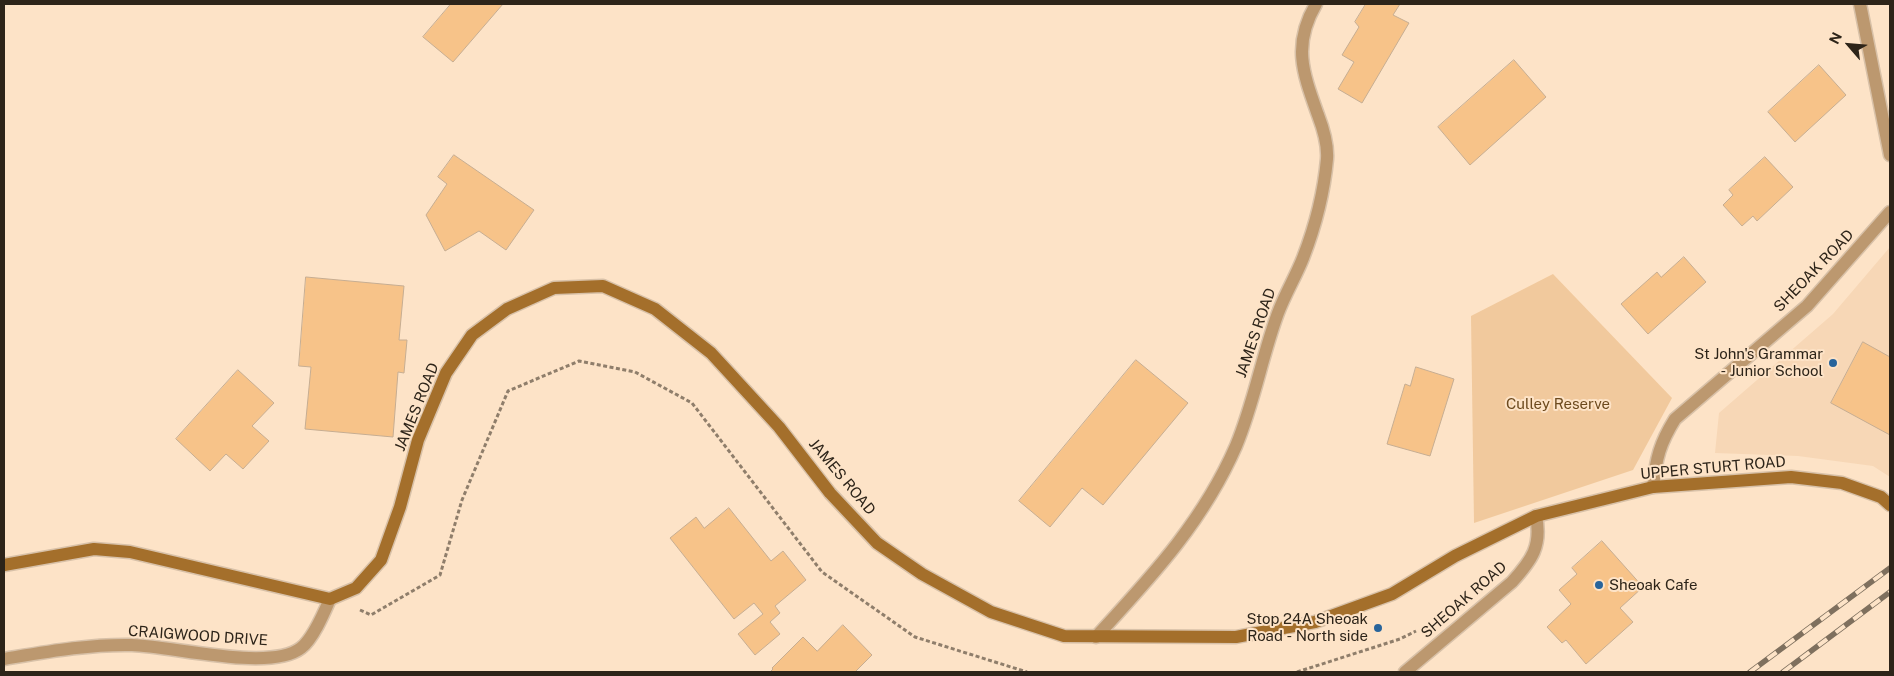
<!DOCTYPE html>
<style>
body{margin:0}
#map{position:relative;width:1894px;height:676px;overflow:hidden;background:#fde3c7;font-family:"Public Sans",sans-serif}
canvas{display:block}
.frame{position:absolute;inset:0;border:5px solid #2d2419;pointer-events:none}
.north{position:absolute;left:1824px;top:20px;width:50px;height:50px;-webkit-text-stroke:4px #fde3c7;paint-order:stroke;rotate:297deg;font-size:14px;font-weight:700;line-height:20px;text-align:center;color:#2d2419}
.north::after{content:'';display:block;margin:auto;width:18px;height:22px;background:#2d2419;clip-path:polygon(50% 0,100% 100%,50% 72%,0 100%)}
</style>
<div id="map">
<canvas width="1894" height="676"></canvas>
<div class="frame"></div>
<div class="north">N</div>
</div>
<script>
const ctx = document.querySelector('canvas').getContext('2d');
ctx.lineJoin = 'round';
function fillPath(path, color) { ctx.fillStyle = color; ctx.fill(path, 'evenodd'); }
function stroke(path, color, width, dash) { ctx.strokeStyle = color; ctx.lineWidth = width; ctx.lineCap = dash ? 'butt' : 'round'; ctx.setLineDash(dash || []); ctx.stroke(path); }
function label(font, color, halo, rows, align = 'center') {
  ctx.font = font + ' "Public Sans",sans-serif'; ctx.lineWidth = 4; ctx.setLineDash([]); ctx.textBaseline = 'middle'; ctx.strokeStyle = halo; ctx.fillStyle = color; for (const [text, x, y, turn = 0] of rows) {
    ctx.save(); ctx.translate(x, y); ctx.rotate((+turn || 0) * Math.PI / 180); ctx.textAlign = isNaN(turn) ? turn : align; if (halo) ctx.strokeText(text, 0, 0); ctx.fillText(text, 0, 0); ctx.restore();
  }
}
fillPath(new Path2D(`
 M1890 247V477L1873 466 1798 456 1715 453 1719 413 1833 314Z`), '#f7d7b6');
fillPath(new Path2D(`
 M1553 274 1672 398 1633 470 1474 523 1471 316Z`), '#f1c99d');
const building = new Path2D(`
 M451 4H503L453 62 423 37Z
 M1366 4H1400L1393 15 1409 23 1362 103 1338 89 1354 62 1342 55 1359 27 1355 22Z
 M1514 60 1546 97 1470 165 1438 127Z
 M1819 65 1846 95 1795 142 1768 112Z
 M454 155 534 210 506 250 479 231 445 251 426 215 447 184 438 177Z
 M1765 157 1793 187 1757 221 1753 216 1742 226 1723 205 1733 195 1729 190Z
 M1684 257 1706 282 1648 334 1621 304 1657 272 1661 277Z
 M306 277 404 286 399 340H407L404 373 398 372 393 437 305 429 311 367 299 366Z
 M1863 342 1890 357V435L1831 403Z
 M1136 360 1188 403 1103 505 1082 488 1050 527 1019 501Z
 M1416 367 1454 379 1430 456 1387 444 1405 384 1410 386Z
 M238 370 274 403 252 426 269 441 243 469 226 454 210 471 176 439Z
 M729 508 771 561 783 551 806 580 775 606 780 613 770 622 780 634 755 655 738 634 763 614 754 603 734 619 670 538 696 517 704 528Z
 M1602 541 1643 587 1620 608 1633 622 1586 664 1566 640 1562 643 1547 627 1571 604 1559 590 1577 574 1572 568Z
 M843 625 872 655 855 672H770L773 669 772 668 803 637 817 651Z`);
fillPath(building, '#f7c389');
stroke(building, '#c6ad92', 1);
const minor = new Path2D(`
 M1860 4 1890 155
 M1653 487C1656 458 1660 443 1675 419L1807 306 1890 212
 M1096 637C1151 577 1203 522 1236 446 1254 403 1262 356 1278 313 1285 294 1296 276 1303 258 1315 227 1324 192 1327 159 1328 145 1323 128 1318 115 1303 73 1292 45 1316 4
 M4 659C46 652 89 644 132 645 173 646 270 672 301 648 313 639 324 613 330 599
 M1405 672 1512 582C1532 560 1542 546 1536 516`);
const secondary = new Path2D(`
 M4 565 94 549 130 552 330 599 356 588 381 560 400 507 418 440 446 373 472 335 507 309 554 288 603 286 655 309 711 353 779 427 830 493 877 543 922 574 991 612 1064 636 1236 637 1315 622 1392 594 1455 556 1536 516 1653 487 1791 477 1842 483 1881 497 1890 505`);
stroke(minor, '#d8c1a8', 15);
stroke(secondary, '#d8c1a8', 15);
stroke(new Path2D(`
 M360 610 371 615 440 575 462 500 508 391 579 361 635 372 692 403 822 572 915 637 1027 672
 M1297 672 1400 639 1416 631`), '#8f7e6b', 3, [4, 2.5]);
stroke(minor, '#bc986f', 12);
stroke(secondary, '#a46f2b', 12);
const rail = new Path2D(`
 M1750 672 1890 568
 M1783 672 1890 592`);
stroke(rail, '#7f705e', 5.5);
stroke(rail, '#fde3c7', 4, [11]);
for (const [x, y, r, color] of [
 [1833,363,5,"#28649b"],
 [1599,585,5,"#28649b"],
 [1378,628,5,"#28649b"]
]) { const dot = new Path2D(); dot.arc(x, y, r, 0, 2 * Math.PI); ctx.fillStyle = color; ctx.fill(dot); stroke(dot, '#fde3c7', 2); }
label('15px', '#2d2419', '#fde3c7', [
 ["SHEOAK ROAD",1814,271,-46],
 ["JAMES ROAD",1256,333,-71],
 ["JAMES ROAD",417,407,-68],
 ["UPPER STURT ROAD",1713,468,-5],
 ["JAMES ROAD",842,477,50],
 ["SHEOAK ROAD",1464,600,-41],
 ["CRAIGWOOD DRIVE",198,636,4]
]);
label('15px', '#2d2419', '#fde3c7', [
 ["St John's Grammar",1823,354],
 ["- Junior School",1823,371],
 ["Sheoak Cafe",1609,585,"left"],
 ["Stop 24A Sheoak",1368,619],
 ["Road - North side",1368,636]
], 'right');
label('15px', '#6c491d', '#fde3c7', [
 ["Culley Reserve",1558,404]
]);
</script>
